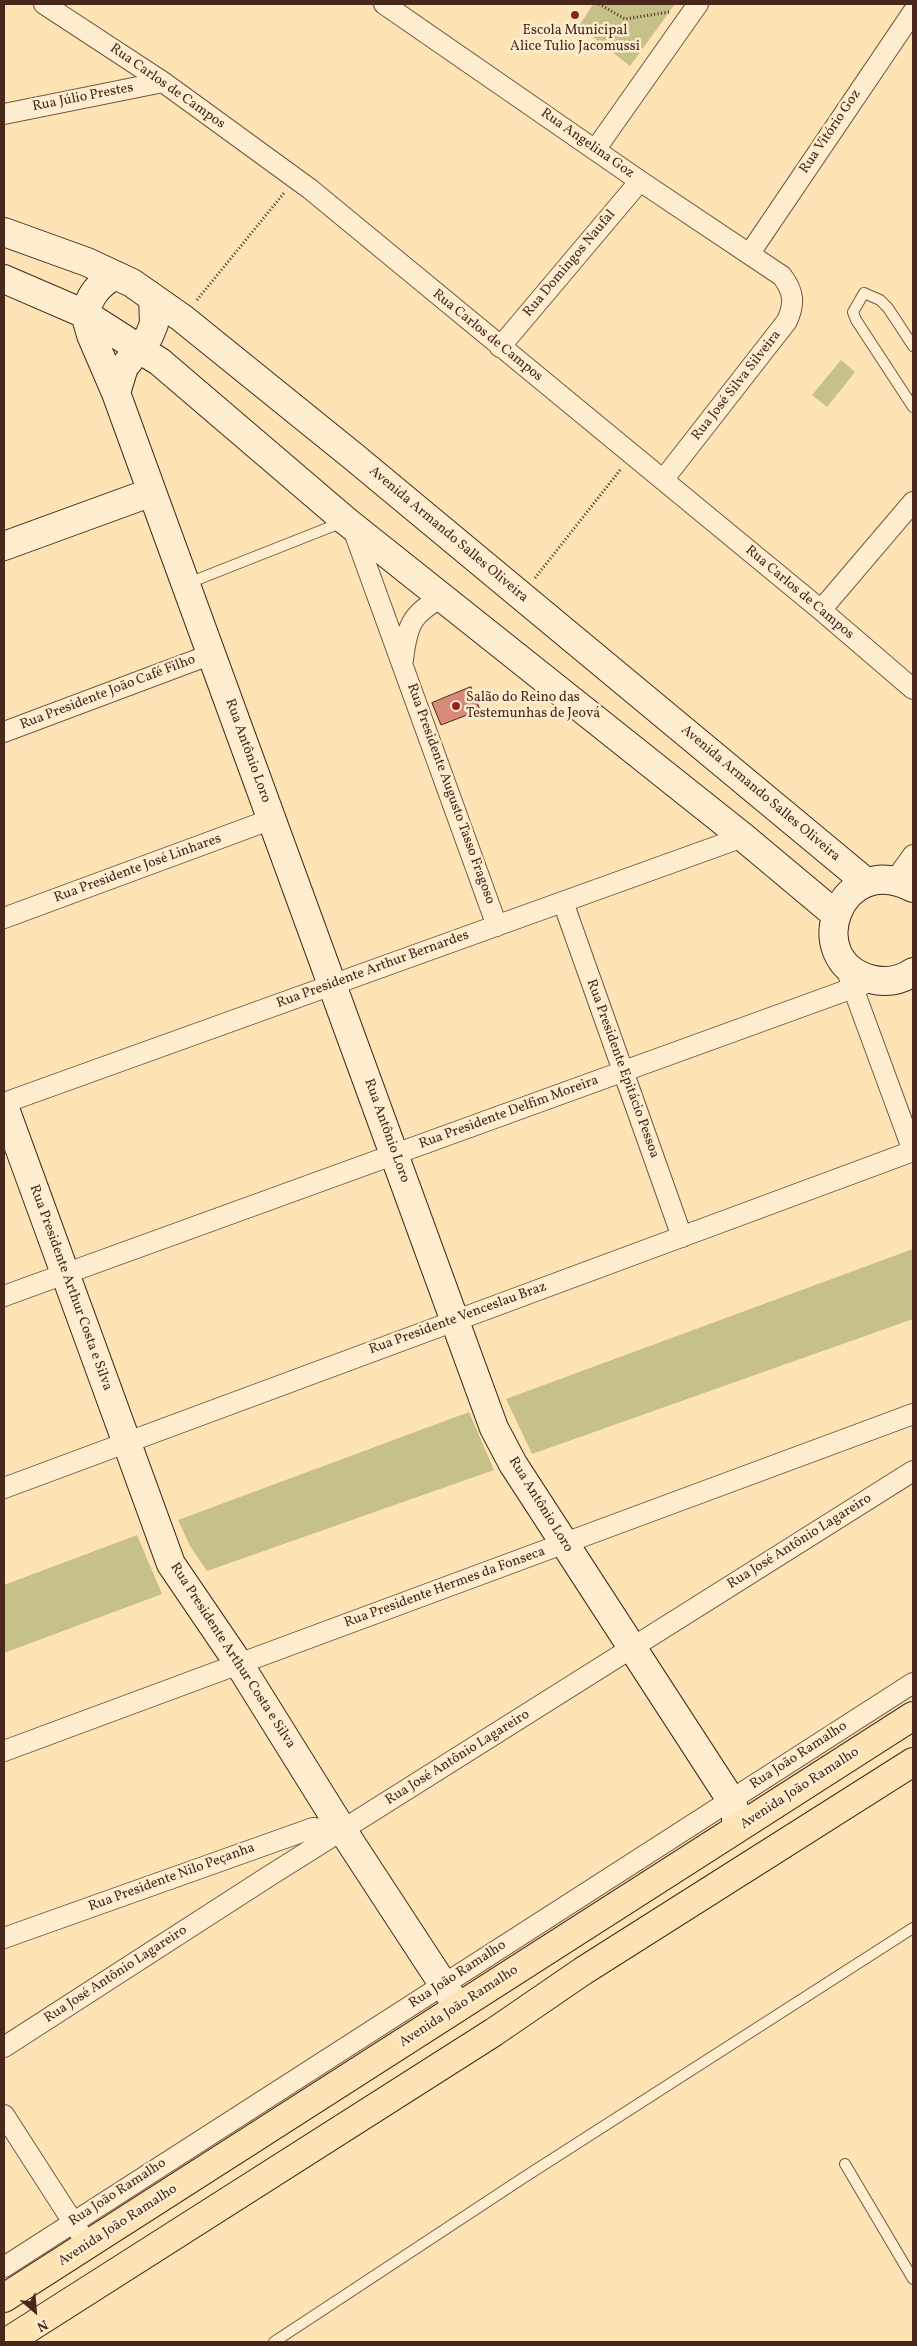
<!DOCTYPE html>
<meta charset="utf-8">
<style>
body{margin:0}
#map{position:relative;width:917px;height:2346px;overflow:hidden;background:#fee3b5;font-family:Vollkorn,serif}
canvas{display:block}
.frame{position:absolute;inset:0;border:5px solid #49281b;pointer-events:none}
.north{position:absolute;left:10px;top:2286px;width:50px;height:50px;-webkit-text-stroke:4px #feedcf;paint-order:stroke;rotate:153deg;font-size:14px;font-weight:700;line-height:20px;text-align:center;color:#49281b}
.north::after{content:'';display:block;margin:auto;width:18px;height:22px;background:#49281b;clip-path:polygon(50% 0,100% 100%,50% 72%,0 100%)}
</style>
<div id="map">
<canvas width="917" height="2346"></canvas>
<div class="frame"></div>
<div class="north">N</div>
</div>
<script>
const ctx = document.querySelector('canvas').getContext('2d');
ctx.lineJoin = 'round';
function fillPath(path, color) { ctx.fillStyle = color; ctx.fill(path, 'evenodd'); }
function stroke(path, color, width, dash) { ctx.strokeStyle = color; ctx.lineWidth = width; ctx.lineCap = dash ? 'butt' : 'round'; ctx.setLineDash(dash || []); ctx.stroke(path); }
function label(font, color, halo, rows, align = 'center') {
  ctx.font = font + ' Vollkorn,serif'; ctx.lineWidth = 5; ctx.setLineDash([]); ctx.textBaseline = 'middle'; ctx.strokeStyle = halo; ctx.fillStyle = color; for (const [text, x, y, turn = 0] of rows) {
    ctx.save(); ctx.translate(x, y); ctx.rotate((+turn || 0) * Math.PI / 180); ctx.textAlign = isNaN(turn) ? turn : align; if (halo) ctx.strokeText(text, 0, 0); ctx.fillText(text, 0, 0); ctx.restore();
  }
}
fillPath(new Path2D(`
 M593 4H675L630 66 579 26Z
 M841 360 855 372 827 407 812 395Z
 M913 1249V1319L532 1454 506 1399Z
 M469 1412 494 1470 207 1571 190 1546 178 1520Z
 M137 1535 162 1594 4 1653V1585Z`), '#c6c189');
const building = new Path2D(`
 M471 687 480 710 441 725 432 703Z`);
fillPath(building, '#d8897c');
stroke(building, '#49281b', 1);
const lane = new Path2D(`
 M913 346 888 308 880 300 864 293 853 312 856 320 913 407
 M186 584 343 522
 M845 2164 913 2279
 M274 2342 523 2178 913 1928`);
const street = new Path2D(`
 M44 4 163 82 310 189 821 610 913 689
 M384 4 640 181 782 276C794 292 795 303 787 321L663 480
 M4 114 163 82
 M595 150 698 4
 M750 253 913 12
 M500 347 640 181
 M352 526 497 926
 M821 610 913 502
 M403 660C407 626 411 614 442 597
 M4 732 212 654
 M895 880 913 855
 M563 902 682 1237
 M4 918 272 819
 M849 977 913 1151
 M4 1103 743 837
 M4 1296 875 980
 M4 1488 913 1151
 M4 1751 913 1414
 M4 1938 313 1828 343 1831
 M4 2047 266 1878 913 1471
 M4 2115 80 2233
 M4 2267 913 1683`);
const secondary = new Path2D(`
 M4 232 87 262 132 283 182 318 354 457 866 882
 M4 279 85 314 160 362 346 521 743 837 835 914
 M85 314 91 335 116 393 152 492 494 1428 513 1464 731 1800 736 1814V1829
 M85 314C90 295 98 285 115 275
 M116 393 124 367 149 336 154 324 153 298
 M4 546 152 492
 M913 888C840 849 800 960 870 979 885 983 900 981 913 972
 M4 1106 171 1564 239 1664 343 1831 458 2007`);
const highway = new Path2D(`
 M4 2298 913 1716
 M7 2342 494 2032 583 1971 913 1762`);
stroke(lane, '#765742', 12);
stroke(street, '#765742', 22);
stroke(secondary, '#49281b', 30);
stroke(highway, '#49281b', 30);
stroke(new Path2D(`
 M599 4 625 19 669 12
 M197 300 284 193
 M535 578 621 469`), '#49281b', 3, [1, 2.5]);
stroke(lane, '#feedcf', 10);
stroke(street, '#feedcf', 20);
stroke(secondary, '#feedcf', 28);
stroke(highway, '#fee3b5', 28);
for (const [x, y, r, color] of [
 [575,15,5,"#8f2418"],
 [456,706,5,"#8f2418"]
]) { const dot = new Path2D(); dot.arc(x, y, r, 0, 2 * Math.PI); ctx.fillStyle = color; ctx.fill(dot); stroke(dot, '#feedcf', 2); }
label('14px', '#49281b', '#feedcf', [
 ["Escola Municipal",575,31],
 ["Alice Tulio Jacomussi",575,47],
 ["Salão do Reino das",466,698,"left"],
 ["Testemunhas de Jeová",466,714,"left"]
]);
label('14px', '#49281b', '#feedcf', [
 ["Rua Carlos de Campos",167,87,35],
 ["Rua Júlio Prestes",83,98,-11],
 ["Rua Vitório Goz",831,132,-56],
 ["Rua Angelina Goz",587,144,35],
 ["Rua Domingos Naufal",570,264,-50],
 ["Rua Carlos de Campos",487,336,39],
 ["Rua José Silva Silveira",737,386,-52],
 ["Avenida Armando Salles Oliveira",448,535,40],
 ["Rua Carlos de Campos",799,593,40],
 ["Rua Presidente João Café Filho",108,693,-21],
 ["Rua Antônio Loro",247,751,70],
 ["Rua Presidente Augusto Tasso Fragoso",450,794,70],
 ["Avenida Armando Salles Oliveira",760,794,40],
 ["Rua Presidente José Linhares",138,869,-20],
 ["Rua Presidente Arthur Bernardes",373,970,-20],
 ["Rua Presidente Epitácio Pessoa",622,1069,70],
 ["Rua Presidente Delfim Moreira",509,1113,-20],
 ["Rua Antônio Loro",386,1131,70],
 ["Rua Presidente Arthur Costa e Silva",70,1288,70],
 ["Rua Presidente Venceslau Braz",458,1319,-20],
 ["Rua Antônio Loro",540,1505,58],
 ["Rua José Antônio Lagareiro",800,1542,-32],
 ["Rua Presidente Hermes da Fonseca",445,1588,-20],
 ["Rua Presidente Arthur Costa e Silva",232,1656,57],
 ["Rua João Ramalho",799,1756,-33],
 ["Rua José Antônio Lagareiro",458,1758,-32],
 ["Avenida João Ramalho",800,1789,-33],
 ["Rua Presidente Nilo Peçanha",172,1878,-20],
 ["Rua José Antônio Lagareiro",116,1975,-33],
 ["Rua João Ramalho",458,1975,-33],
 ["Avenida João Ramalho",459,2007,-33],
 ["Rua João Ramalho",118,2193,-33],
 ["Avenida João Ramalho",118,2226,-33]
]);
</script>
